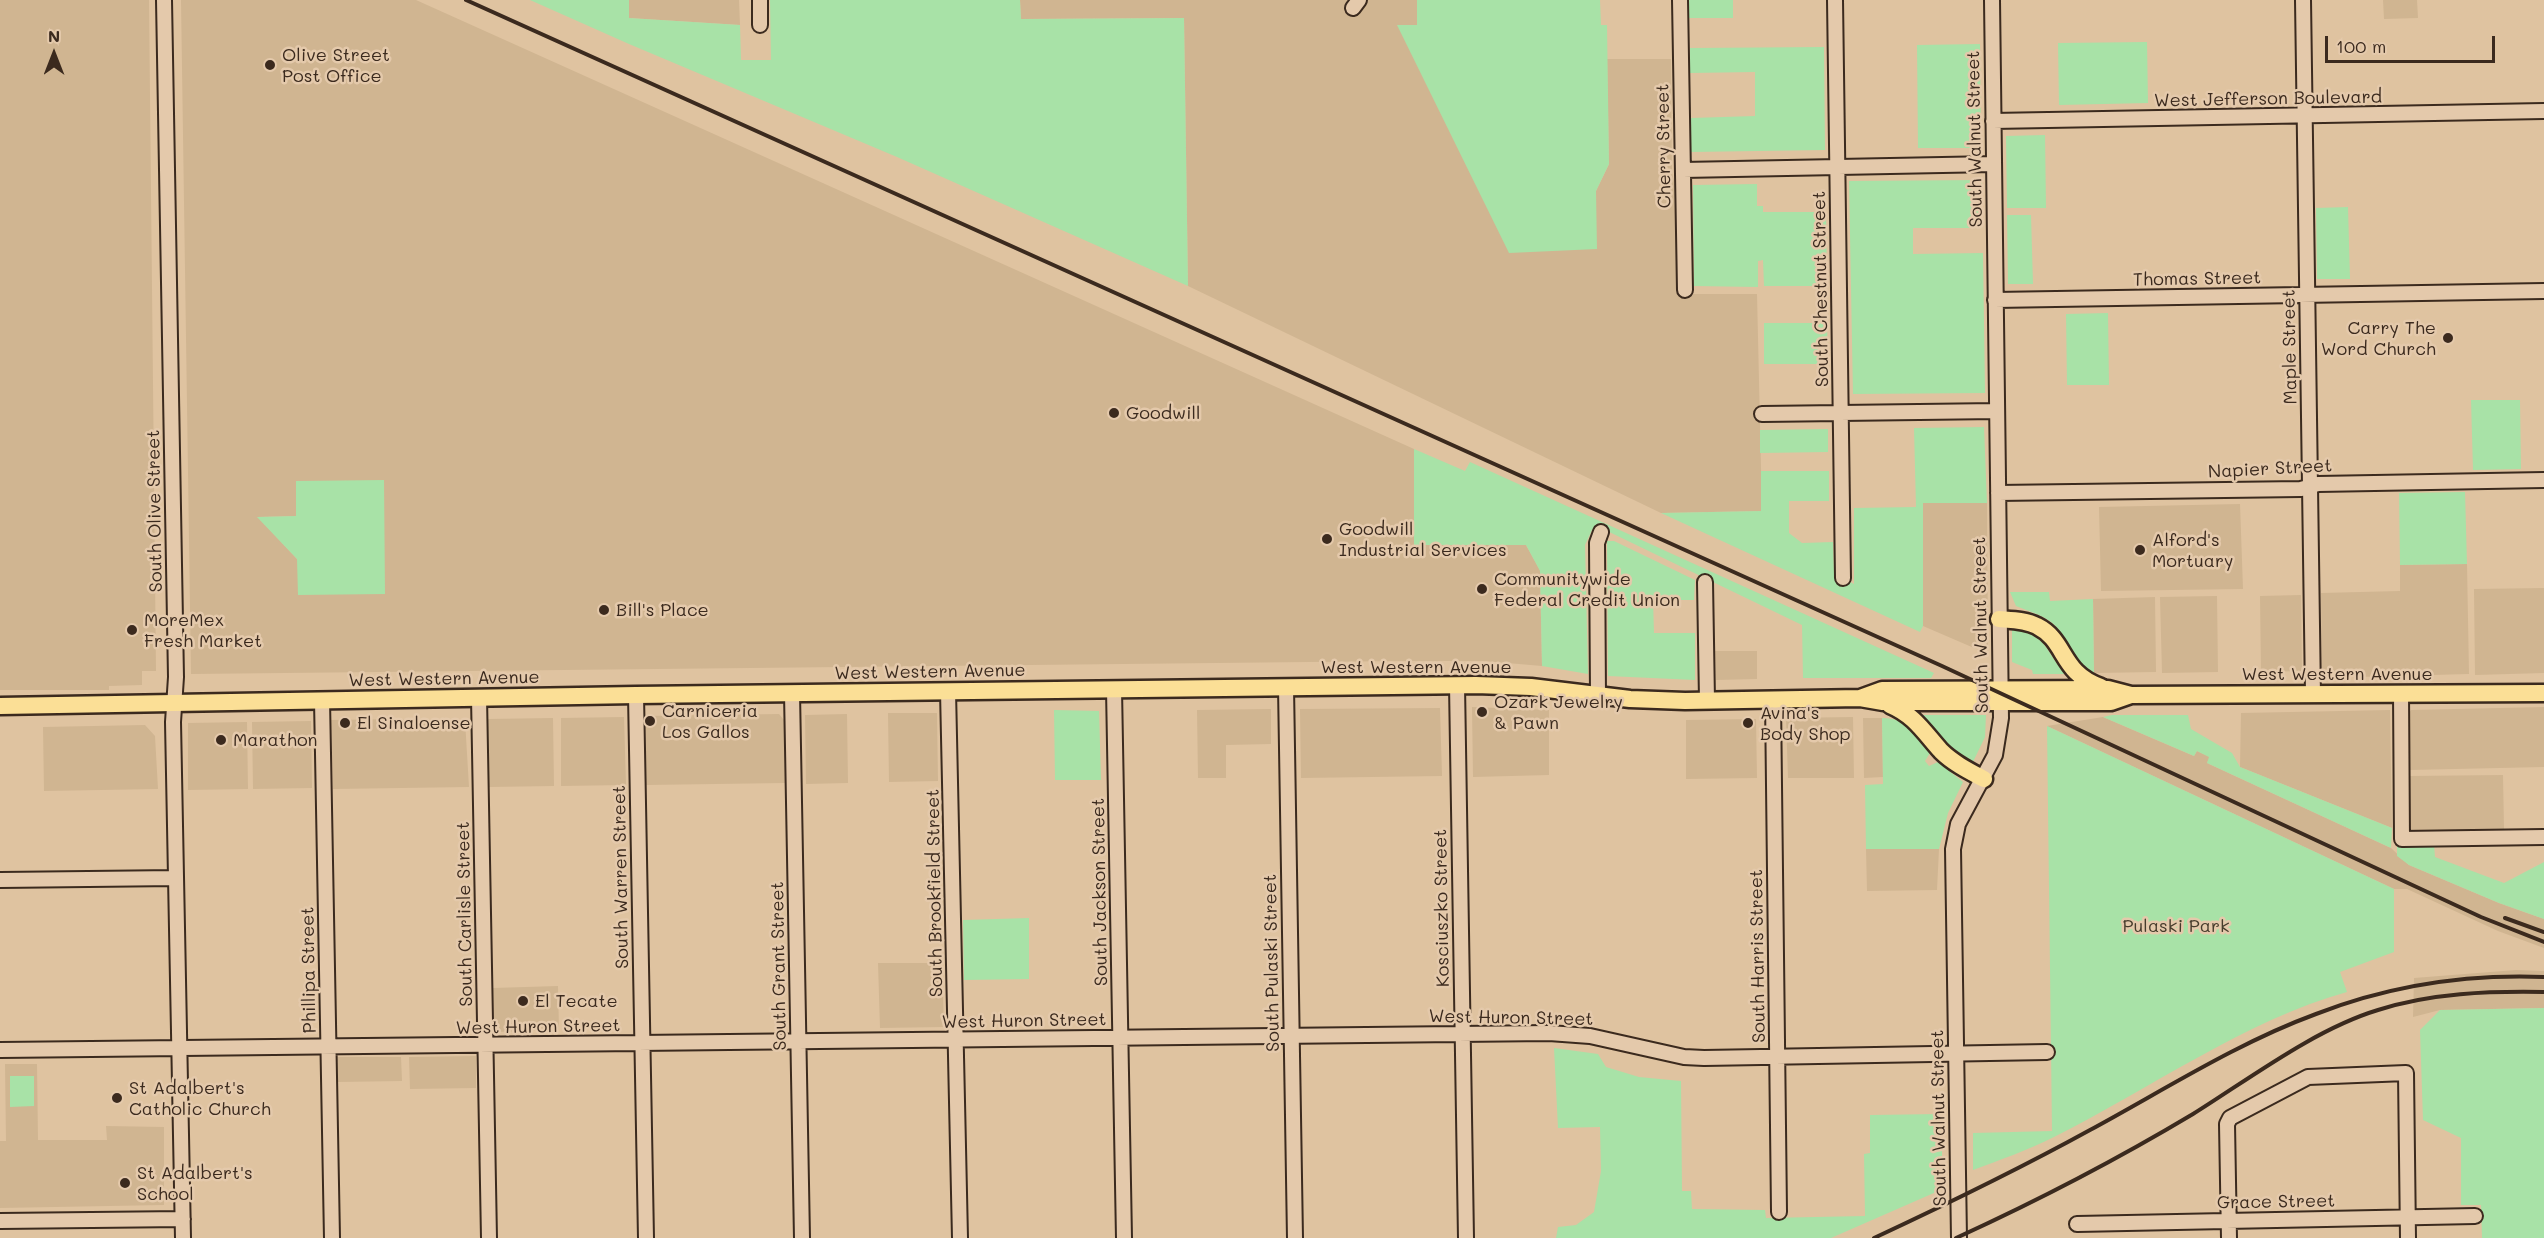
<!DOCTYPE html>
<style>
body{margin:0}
#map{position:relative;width:2544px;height:1238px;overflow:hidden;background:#dfc3a0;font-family:Mali,sans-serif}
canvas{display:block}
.north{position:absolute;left:24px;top:24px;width:60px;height:60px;-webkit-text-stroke:4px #e4c9ab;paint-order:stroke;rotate:0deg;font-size:16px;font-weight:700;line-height:24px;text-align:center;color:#3b2a1e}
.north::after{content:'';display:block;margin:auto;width:21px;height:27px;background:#3b2a1e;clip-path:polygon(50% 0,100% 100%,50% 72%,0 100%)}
.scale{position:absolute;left:2325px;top:36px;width:170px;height:27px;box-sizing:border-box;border:3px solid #3b2a1e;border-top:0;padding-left:8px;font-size:18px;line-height:21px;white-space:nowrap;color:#3b2a1e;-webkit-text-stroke:4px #e4c9ab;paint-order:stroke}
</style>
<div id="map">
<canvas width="2544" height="1238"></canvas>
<div class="north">N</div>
<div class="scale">100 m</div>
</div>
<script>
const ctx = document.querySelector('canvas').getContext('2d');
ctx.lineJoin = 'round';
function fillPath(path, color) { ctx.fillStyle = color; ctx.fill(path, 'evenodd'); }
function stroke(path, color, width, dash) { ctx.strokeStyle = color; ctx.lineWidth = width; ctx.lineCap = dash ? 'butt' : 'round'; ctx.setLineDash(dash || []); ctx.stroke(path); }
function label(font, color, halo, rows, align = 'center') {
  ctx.font = font + ' Mali,sans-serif'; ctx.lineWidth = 5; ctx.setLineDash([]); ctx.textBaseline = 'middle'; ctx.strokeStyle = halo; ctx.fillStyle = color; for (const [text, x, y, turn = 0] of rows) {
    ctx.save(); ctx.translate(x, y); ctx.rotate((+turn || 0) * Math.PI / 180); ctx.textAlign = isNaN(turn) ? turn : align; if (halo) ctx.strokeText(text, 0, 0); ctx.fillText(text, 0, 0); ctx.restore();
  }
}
fillPath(new Path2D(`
 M0 0H149L156 671H142V685L109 686V690H0Z
 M181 0H416L1414 449V545H1526L1540 570 1542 666 1484 661H1402L191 674ZM296 516 297 559 258 517Z
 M629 0H739L740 25 629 18Z
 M1020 0H1417L1418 25H1398L1596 249V191L1609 164 1607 59H1671L1672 173 1676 189 1678 294H1757L1762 511 1661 513 1188 286 1184 18 1021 19Z
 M2383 0H2417L2418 18 2384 19Z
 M1923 503H1987L1988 654 1923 626Z
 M2240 504 2243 589 2101 591 2099 507Z
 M2467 564 2469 674 2322 678 2321 593 2400 591V565Z
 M2544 588V673L2475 675 2474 589Z
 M2301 595 2302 671 2261 672 2260 596Z
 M2217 596 2218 672 2162 673 2160 597Z
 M2155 597 2156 672 2094 673 2093 599Z
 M1715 651H1757V679L1716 680Z
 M1472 707 1549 710V775L1473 777Z
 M2544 707V767L2410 770 2409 712 2411 710Z
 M1440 708 1442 776 1301 778 1300 709Z
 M1271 709V744L1226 745V778H1198L1197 710Z
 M2390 710 2392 828 2240 767 2241 713Z
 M888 713H937L938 781 889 782Z
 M779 714 784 720 785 783 646 785V716Z
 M847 714 848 783 806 784 805 715Z
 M624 717 626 785 561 786V718Z
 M1853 717 1854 778H1788L1786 718Z
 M2103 717 2194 756 2197 751 2210 757 2207 763 2391 848 2409 865 2499 903 2544 919V948L2498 931 2407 889H2394L2047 726Z
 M553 718 554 786 489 787 488 719Z
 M1863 718H1882L1883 777 1864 778Z
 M398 719 465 720 469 787 333 789 331 720Z
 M1756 719 1757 778 1686 779V720Z
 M311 721 312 788 253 789 252 722Z
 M247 722 248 789 188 790V723Z
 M145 725 155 736 158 789 44 791 43 727Z
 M2503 775 2504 829 2410 831V776Z
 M1866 849H1939L1937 890 1867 891Z
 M878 963H942L944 1027 880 1028Z
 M2516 970 2544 971V1008L2440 1010 2413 1017 2414 978Z
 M558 986 559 1030 494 1032 493 988Z
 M476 1056V1088L410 1089 409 1057Z
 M337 1057H401L402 1081 338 1082Z
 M5 1064H37L38 1140H107L106 1126 164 1127V1205L0 1208V1141H6Z`), '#d0b591');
fillPath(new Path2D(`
 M530 0H629V18L740 25 741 60H771L770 0H1020L1021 19 1184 18 1188 286 897 157 629 44Z
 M1417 0H1600L1601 25H1607L1609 164 1596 191 1597 249 1509 253 1397 25H1417Z
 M1689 0H1733V18H1689Z
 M2147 42 2148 103 2059 105 2058 43Z
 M1980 44 1981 148H1918L1917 45Z
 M1824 47 1825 150 1691 152V118L1755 116V72L1690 73V48Z
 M2045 135 2046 208H2007L2006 136Z
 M1982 180V228H1913V254L1983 253 1985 393 1853 394 1849 181Z
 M1757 184V206H1763V212H1826L1827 286H1764L1763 260 1758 261V287L1694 286 1693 185Z
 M2348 207 2350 279H2317L2316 208Z
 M2007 215H2031L2033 284H2008Z
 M2108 313 2109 385H2067L2066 314Z
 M1764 323H1827L1828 364H1764Z
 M2471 400H2520L2521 469 2473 470Z
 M1984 427 1987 503H1923V626L1920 632 1661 513 1761 511V471H1829V501H1789V533L1802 543 1833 542 1834 573 1854 584V508L1916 507 1914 428Z
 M1828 429V452L1760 453V430Z
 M1414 449 1465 471 1470 462 1934 673 1931 678H1803L1802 625 1601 528 1592 530 1585 545 1588 674 1542 666 1540 571 1526 545H1414Z
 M384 480 385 594 298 595 297 559 257 517 296 516V481Z
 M2465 492 2467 564 2400 565 2399 493Z
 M1607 541H1614L1695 580 1694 600H1653L1654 633H1695V680L1608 676Z
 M2010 592H2049L2050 601 2093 599 2094 673C2072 665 2069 636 2051 622 2040 614 2028 611 2016 606Z
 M2018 628C2044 631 2049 658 2066 674H2033L2032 670 2012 662V630Z
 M1054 710 1099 711 1101 780H1055Z
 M1922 715H1986L1985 737 1972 764 1955 753Z
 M2112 715H2188L2191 729 2232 753 2240 767 2392 828 2391 848 2207 763 2209 757 2197 751 2194 756 2103 717Z
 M1882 718C1908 718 1914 734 1930 753L1925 761 1929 766 1938 762 1963 782 1948 813 1939 849H1866L1865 785 1883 784Z
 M2047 726 2394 889V952L2340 972 2347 992C2246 1020 2148 1090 2054 1137 2028 1150 2000 1160 1973 1170V1133L2052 1131Z
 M2397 843 2434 844 2435 857 2504 883 2544 862V919L2499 903 2409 865 2397 856Z
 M1029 918V979L964 980 963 920Z
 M2544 1008V1238H2482L2481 1205H2461V1138L2423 1120 2420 1030 2440 1010Z
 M1554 1048 1598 1054 1606 1067 1639 1077 1681 1081 1682 1191H1691L1692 1209 1765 1210 1766 1218 1865 1216 1864 1154 1870 1153V1115L1941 1114 1943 1189 1831 1238H1556L1558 1227 1576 1225 1594 1212 1601 1171 1600 1127 1558 1128Z
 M10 1076H34V1106L10 1107Z`), '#a8e2a7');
const minor = new Path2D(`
 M164 0 176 677 173 722 183 1238
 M760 0V25
 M1680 0 1685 290
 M1835 0 1843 578
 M2303 0 2313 694
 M1353 8 1359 0
 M1993 121 2544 111
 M1683 170 1994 164
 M1995 300 2544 291
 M1762 414 1997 411
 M1998 493 2301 489 2318 484 2544 480
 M1705 582 1707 700
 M1457 685 1466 1238
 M1286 687 1295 1238
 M1114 689 1124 1238
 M948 691 960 1238
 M792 693 802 1238
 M2401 693 2402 839 2544 837
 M636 695 646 1238
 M1598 696 1597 543 1601 532
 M479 697 489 1238
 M322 700 332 1238
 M1773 700 1779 1212
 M0 880 176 878
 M0 1050 1549 1033 1590 1036 1684 1057 1704 1058 2047 1052
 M0 1221 183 1219
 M2077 1224 2475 1216
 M1959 1238 1953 849 1958 824 1995 755 2001 718 1992 0
 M2229 1238 2227 1124 2230 1118 2308 1077 2406 1073 2408 1238`);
const major = new Path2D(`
 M1999 619C2012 620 2026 620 2037 626 2067 641 2060 673 2101 687
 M1860 698 1882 690 2108 689 2131 695 2544 693
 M1890 705C1914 715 1924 732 1941 751 1953 763 1969 771 1984 779
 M0 706 636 695 1476 685 1531 687 1630 699 1685 701 1860 698 1883 702H2111L2131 695`);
stroke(minor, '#3b2a1e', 18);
stroke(major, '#3b2a1e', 21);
stroke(minor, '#e4c9ab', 14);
stroke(major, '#fbdf96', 16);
stroke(new Path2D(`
 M466 0 1942 666 2481 917 2544 942
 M2505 918 2544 932
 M1874 1238C1947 1204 2019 1169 2090 1130 2164 1090 2237 1043 2316 1014 2388 986 2467 974 2544 977
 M1956 1238C2037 1201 2116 1160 2193 1114 2249 1079 2315 1029 2378 1010 2431 993 2489 991 2544 992`), '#3b2a1e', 4);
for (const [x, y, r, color] of [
 [270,65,6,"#3b2a1e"],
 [2448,338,6,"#3b2a1e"],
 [1114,413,6,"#3b2a1e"],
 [1327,539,6,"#3b2a1e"],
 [2140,550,6,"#3b2a1e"],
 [1482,589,6,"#3b2a1e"],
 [604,610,6,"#3b2a1e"],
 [132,630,6,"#3b2a1e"],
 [1482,712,6,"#3b2a1e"],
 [650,721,6,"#3b2a1e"],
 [345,723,6,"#3b2a1e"],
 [1748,723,6,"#3b2a1e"],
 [221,740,6,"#3b2a1e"],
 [523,1001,6,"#3b2a1e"],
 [117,1098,6,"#3b2a1e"],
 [125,1183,6,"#3b2a1e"]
]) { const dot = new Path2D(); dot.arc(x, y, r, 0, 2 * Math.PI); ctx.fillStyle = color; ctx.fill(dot); stroke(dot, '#e4c9ab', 2); }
label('18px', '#3b2a1e', '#e4c9ab', [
 ["Olive Street",282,55],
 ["Post Office",282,76],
 ["Carry The",2436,328,"right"],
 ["Word Church",2436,349,"right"],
 ["Goodwill",1126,413],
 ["Goodwill",1339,529],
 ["Industrial Services",1339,550],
 ["Alford's",2152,540],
 ["Mortuary",2152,561],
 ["Communitywide",1494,579],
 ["Federal Credit Union",1494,600],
 ["Bill's Place",616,610],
 ["MoreMex",144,620],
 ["Fresh Market",144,641],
 ["Ozark Jewelry",1494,702],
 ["& Pawn",1494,723],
 ["Carniceria",662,711],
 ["Los Gallos",662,732],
 ["Avina's",1760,713],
 ["Body Shop",1760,734],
 ["El Sinaloense",357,723],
 ["Marathon",233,740],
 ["El Tecate",535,1001],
 ["St Adalbert's",129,1088],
 ["Catholic Church",129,1109],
 ["St Adalbert's",137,1173],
 ["School",137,1194]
], 'left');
label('18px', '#3b2a1e', '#e4c9ab', [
 ["West Jefferson Boulevard",2268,99,-1],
 ["South Walnut Street",1975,139,-91],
 ["Cherry Street",1664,146,-91],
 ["Thomas Street",2197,279,-1],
 ["South Chestnut Street",1821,289,-91],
 ["Maple Street",2290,347,-91],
 ["Napier Street",2270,469,-3],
 ["South Olive Street",155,511,-91],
 ["South Walnut Street",1981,625,-91],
 ["West Western Avenue",1416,667],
 ["West Western Avenue",930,672,-1],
 ["West Western Avenue",2337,674],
 ["West Western Avenue",444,679,-1],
 ["South Warren Street",621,877,-91],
 ["South Jackson Street",1100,892,-91],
 ["South Brookfield Street",935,893,-91],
 ["Kosciuszko Street",1442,908,-91],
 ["South Carlisle Street",465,914,-91],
 ["South Harris Street",1758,956,-91],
 ["South Pulaski Street",1272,963,-91],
 ["South Grant Street",779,966,-91],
 ["Phillipa Street",309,970,-91],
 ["West Huron Street",1511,1018,1],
 ["West Huron Street",1024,1021,-1],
 ["West Huron Street",538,1027,-1],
 ["South Walnut Street",1939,1118,-91],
 ["Grace Street",2276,1202,-1]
]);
label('18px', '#463c2c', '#e4c9ab', [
 ["Pulaski Park",2176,926]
]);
</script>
